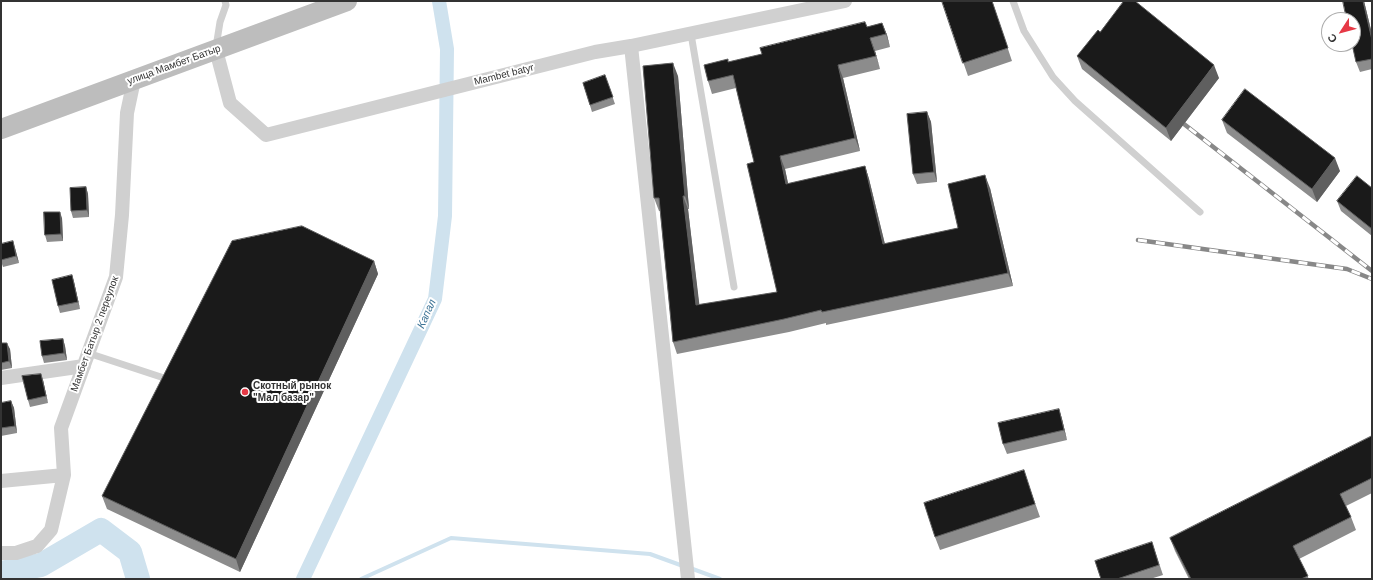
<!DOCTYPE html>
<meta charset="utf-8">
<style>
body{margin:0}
#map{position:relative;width:1373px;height:580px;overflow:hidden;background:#fff;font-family:Helvetica,sans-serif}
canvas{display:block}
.frame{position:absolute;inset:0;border:2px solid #333;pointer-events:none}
.north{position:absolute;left:1321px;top:12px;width:40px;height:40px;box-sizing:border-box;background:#fff;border:1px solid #adadad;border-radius:50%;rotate:234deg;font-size:11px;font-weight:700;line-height:16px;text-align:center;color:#333}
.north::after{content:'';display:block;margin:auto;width:14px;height:18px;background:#e63946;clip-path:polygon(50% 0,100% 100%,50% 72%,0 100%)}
</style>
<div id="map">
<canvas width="1373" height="580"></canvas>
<div class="frame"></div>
<div class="north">С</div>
</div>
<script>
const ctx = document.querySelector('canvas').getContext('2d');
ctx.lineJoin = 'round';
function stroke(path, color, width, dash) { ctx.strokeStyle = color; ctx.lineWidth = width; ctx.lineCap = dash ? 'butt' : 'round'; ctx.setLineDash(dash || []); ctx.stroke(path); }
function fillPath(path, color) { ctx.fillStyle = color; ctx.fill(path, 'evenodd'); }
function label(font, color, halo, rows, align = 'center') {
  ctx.font = font + ' Helvetica,sans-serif'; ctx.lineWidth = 4; ctx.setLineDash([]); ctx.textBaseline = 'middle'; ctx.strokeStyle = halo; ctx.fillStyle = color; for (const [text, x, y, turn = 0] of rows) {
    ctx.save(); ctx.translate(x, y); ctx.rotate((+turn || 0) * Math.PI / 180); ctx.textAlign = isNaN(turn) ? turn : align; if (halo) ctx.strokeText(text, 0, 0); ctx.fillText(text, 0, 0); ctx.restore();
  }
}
stroke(new Path2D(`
 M690 568 720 579
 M361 579 451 538 650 554 683 566`), '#cfe2ee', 4);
stroke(new Path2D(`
 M303 579 435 299 445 216 447 49 439 1`), '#cfe2ee', 14);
stroke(new Path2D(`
 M1 573 41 565 101 530 130 552 138 579`), '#cfe2ee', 24);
stroke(new Path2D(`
 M1013 1 1024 31 1053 77 1075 101 1200 212
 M691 34 734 287
 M216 47 220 22 226 5 225 1
 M88 353 161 377`), '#d0d0d0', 7);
stroke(new Path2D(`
 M631 46 688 579
 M216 50 230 103 266 135 595 52 631 46 845 1
 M1 378 84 366
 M1 481 64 475
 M1 553H16L37 546 51 530 64 475 61 428 116 277 122 215 127 113 134 80`), '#d0d0d0', 14);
stroke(new Path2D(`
 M1 129 347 1`), '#bdbdbd', 20);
const rail = new Path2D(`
 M1175 117 1372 271
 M1138 240 1347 269 1372 279`);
stroke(rail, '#888', 4.5);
stroke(rail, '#fff', 3, [9]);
fillPath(new Path2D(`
 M942 1H992L1012 61 968 76Z
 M1343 1H1364L1372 34V69L1360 72 1356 62Z
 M882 23 887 35 890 47 875 51 880 69 843 78 860 151 785 169 788 184 865 166 869 179 885 244 958 228 990 188 1013 286 826 325V323L789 332 677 354 673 342 660 211H659L654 198 678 76 689 209H688L699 305 777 292 754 162 736 88 712 94 708 81 729 62 762 54Z
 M1100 32 1219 78 1171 141 1082 69 1077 56Z
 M605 75 615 104 592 112 583 83Z
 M927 112 931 122 937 182 917 184 913 174Z
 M1222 120 1340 171 1317 202 1227 133Z
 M86 187 88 194 89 217 73 218 71 211Z
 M1372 188V236L1341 211 1337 201Z
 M62 218 63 241 47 242 45 235Z
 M1 244 15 248 19 263 3 267 1 261Z
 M374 261 378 274 240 572 107 509 102 496Z
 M72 275 74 282 80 309 60 313 58 306Z
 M63 339 65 346 67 360 44 363 42 356Z
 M1 343 10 349 12 368 1 370Z
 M43 380 48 403 30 407 28 400Z
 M11 401 14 408 17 433 1 436V403Z
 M1059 409 1062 419 1067 440 1007 454 1003 444Z
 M1372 436V493L1346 506 1351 517 1356 530 1299 559 1309 579H1189L1175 551 1170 538Z
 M1028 483 1040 517 940 550 935 537Z
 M1152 542 1163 575 1150 579H1101Z`), '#8c8c8c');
fillPath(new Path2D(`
 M1363 1H1364L1372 34V40Z
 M882 23 887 35 890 47 886 34Z
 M870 38 875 51 880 69 876 56Z
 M673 63 678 76 689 209 685 196Z
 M838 65 843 78 860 151 855 138Z
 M1214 65 1219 78 1171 141 1166 128Z
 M927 112 931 122 937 182 934 172Z
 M780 156 785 169 791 197 786 184Z
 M1335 158 1340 171 1317 202 1312 189Z
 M865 166 869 179 888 257 883 244Z
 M985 175 990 188 1013 286 1008 273Z
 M86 187 88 194 89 217 87 210Z
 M683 196 688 209 701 318 696 305Z
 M60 212 62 218 63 241 61 234Z
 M13 241 15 248 19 263 16 256Z
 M374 261 378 274 240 572 236 559Z
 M72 275 74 282 80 309 78 302Z
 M63 339 65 346 67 360 64 353Z
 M7 343 10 349 12 368 9 361Z
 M41 374 43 380 48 403 46 396Z
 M11 401 14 408 17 433 15 426Z
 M1059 409 1062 419 1067 440 1064 430Z`), '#5f5f5f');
const building = new Path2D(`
 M942 1H992L1008 48 963 63Z
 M1124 1H1135L1214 65 1166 128 1077 56 1098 30 1100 32Z
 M1343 1H1363L1372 40V59L1356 62 1352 44H1353V20H1347Z
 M865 22 867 27 882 23 886 34 870 38 876 56 838 65 855 138 780 156 786 184 865 166 883 244 958 228 948 184 985 175 1008 273 822 312 821 310 784 319 673 342 659 198H654L643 66 673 63 685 196H683L696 305 777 292 747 164 754 162 733 75 708 81 704 65 728 59V62L762 54 760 48Z
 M605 75 613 97 590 105 583 83Z
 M1245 89 1335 158 1312 189 1222 120Z
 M927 112 934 172 913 174 907 114Z
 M1357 176 1372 188V229L1337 201Z
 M86 187 87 210 71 211 70 188Z
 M44 212H60L61 234 45 235Z
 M302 226 374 261 236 559 102 496 232 241Z
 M13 241 16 256 1 260V244Z
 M72 275 78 302 58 306 52 280Z
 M63 339 64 353 42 356 40 341Z
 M1 343H7L9 361 1 363Z
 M41 374 46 396 28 400 22 376Z
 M11 401 15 426 1 428V403Z
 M1059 409 1064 430 1003 444 998 423Z
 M1372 436V478L1340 494 1351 517 1293 546 1308 576 1301 579H1191L1170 538Z
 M1024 470 1035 504 935 537 924 503Z
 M1152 542 1159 565 1117 579H1101L1095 561Z`);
fillPath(building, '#1a1a1a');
stroke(building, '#5f5f5f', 1);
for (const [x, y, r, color] of [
 [245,392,4,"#e63946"]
]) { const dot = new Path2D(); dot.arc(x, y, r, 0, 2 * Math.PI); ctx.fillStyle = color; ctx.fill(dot); stroke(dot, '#fff', 1.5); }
label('10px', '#333', '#fff', [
 ["улица Мамбет Батыр",174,65,-20],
 ["Mambet batyr",504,75,-14],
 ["Мамбет Батыр 2 переулок",95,334,-70]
]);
label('bold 10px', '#333', '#fff', [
 ["Скотный рынок",253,386],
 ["\"Мал базар\"",253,398]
], 'left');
label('italic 11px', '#3f7597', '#fff', [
 ["Капал",427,314,-66]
]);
</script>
